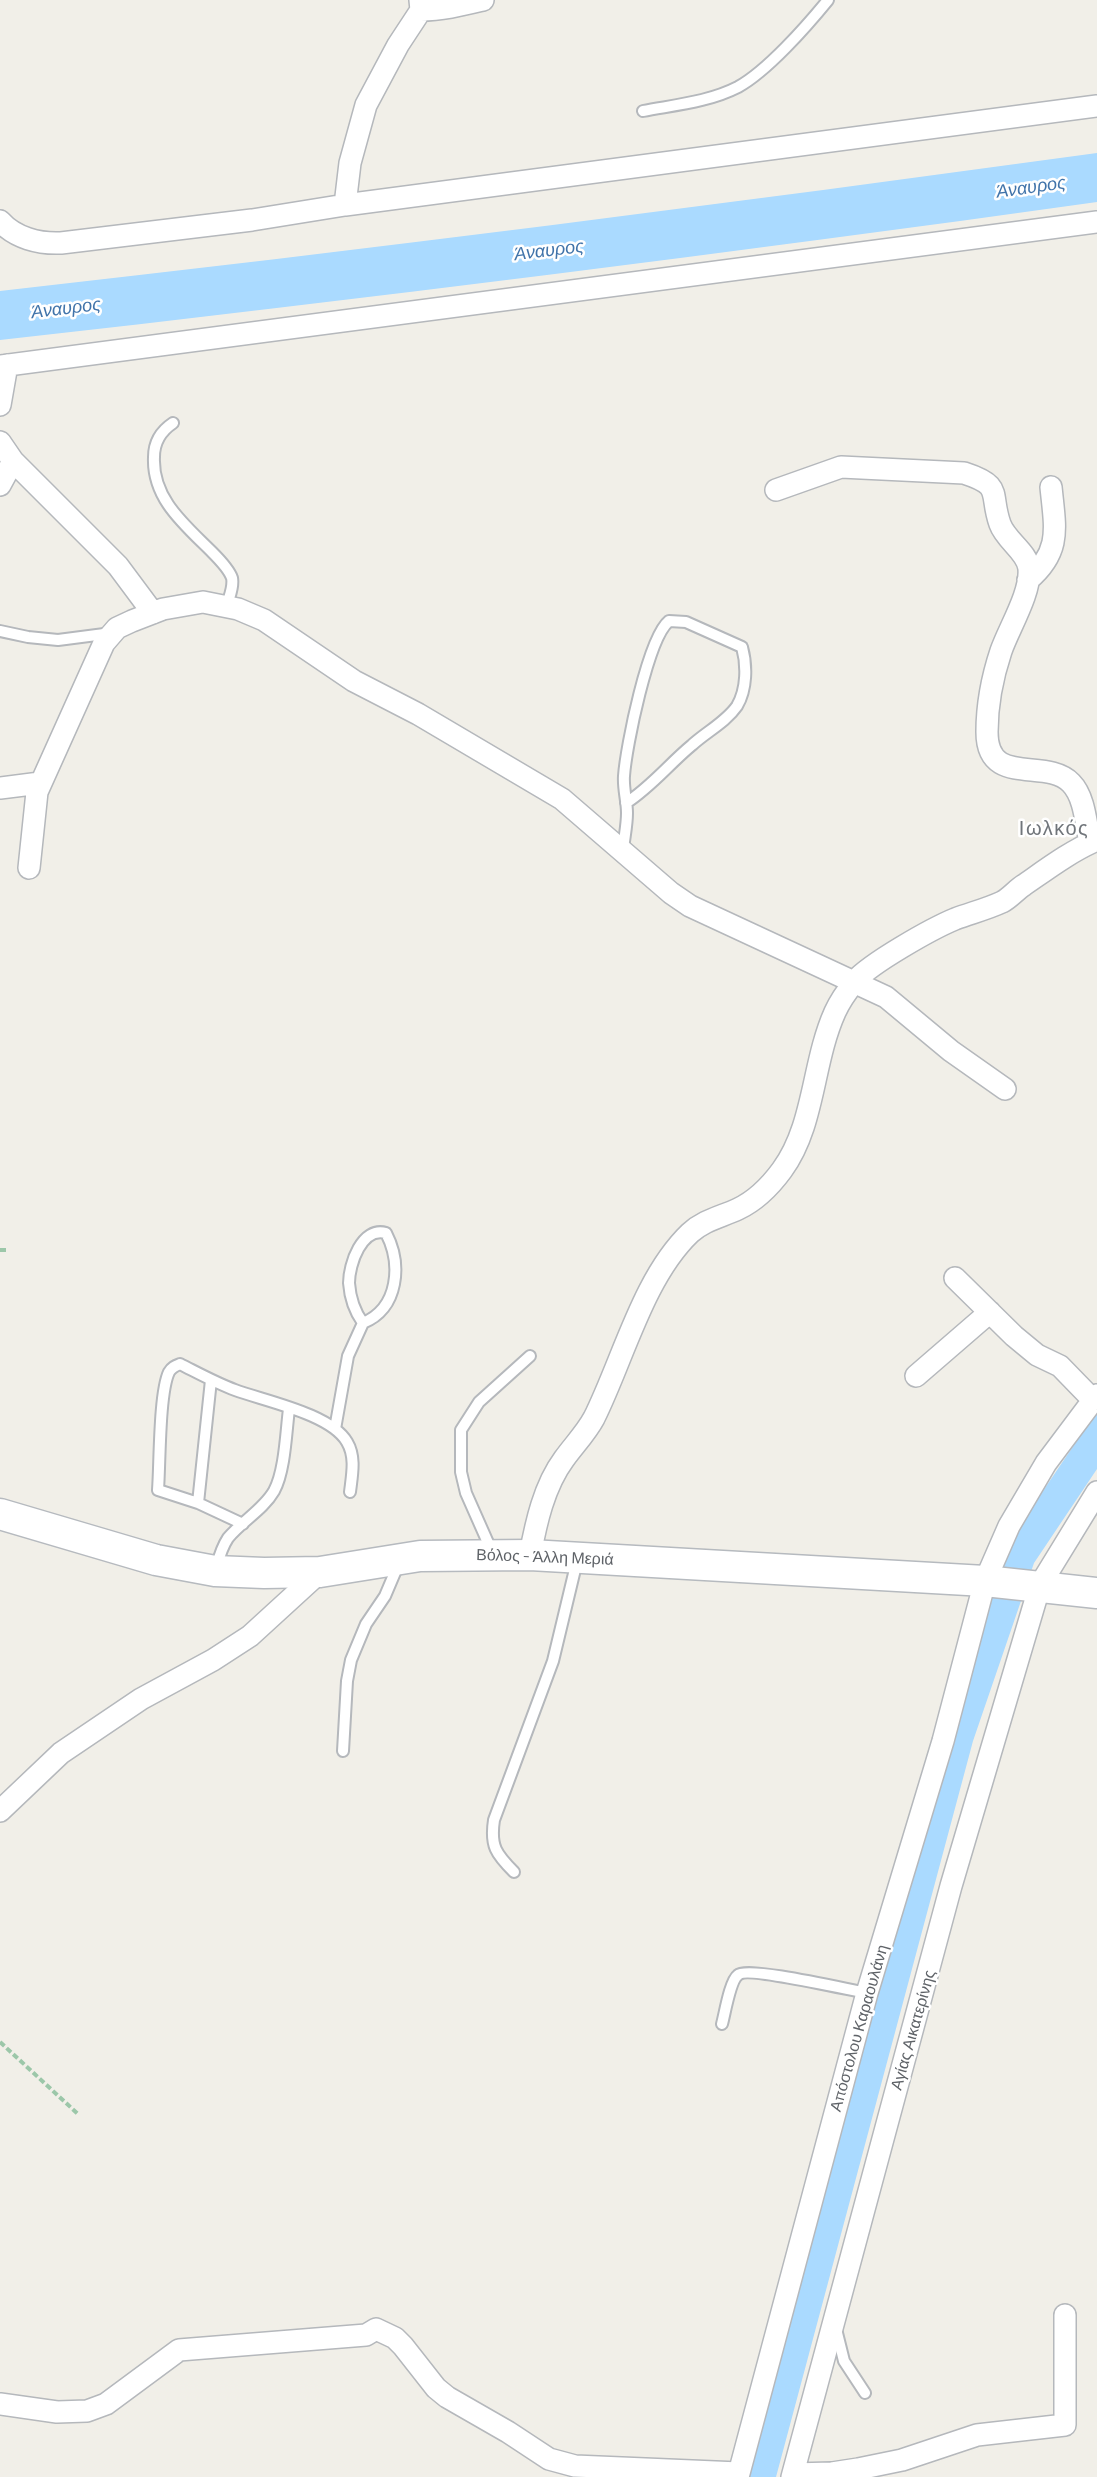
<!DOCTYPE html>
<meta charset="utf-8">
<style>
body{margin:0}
canvas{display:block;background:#f1efe8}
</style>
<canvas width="1097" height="2477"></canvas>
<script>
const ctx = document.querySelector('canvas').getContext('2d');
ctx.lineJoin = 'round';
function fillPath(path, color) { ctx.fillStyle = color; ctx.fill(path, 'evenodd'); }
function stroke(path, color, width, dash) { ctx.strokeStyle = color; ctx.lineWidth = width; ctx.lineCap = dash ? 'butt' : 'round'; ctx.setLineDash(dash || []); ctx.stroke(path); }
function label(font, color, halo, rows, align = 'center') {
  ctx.font = font + ' Barlow,sans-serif'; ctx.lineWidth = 5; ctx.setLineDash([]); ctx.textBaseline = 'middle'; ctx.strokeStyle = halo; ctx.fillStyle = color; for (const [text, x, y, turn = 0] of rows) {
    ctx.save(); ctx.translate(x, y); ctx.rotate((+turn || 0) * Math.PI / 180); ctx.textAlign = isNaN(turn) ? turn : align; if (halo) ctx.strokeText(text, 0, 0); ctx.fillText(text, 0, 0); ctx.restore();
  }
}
fillPath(new Path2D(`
 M1097 153V202C732 253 366 299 0 340V291C366 250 732 203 1097 153Z
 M1097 1411V1469L1034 1563 973 1741 776 2477H748L948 1734 1001 1553Z`), '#aadaff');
const lane = new Path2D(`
 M643 111C674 105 709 102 738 87 767 71 806 27 828 0
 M173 423C161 431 154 442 154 457 152 499 185 525 212 552 219 559 229 569 232 578 234 587 229 597 227 605
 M0 631 28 637 58 640 112 633
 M623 850C624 838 627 826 627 813 627 801 623 788 624 776 626 747 648 638 669 621L686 622 742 647C747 665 747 689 737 706 726 722 706 732 692 745 669 764 651 787 626 803
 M335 1429 348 1356 363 1323C399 1308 402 1264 386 1233 362 1226 349 1264 349 1283 350 1297 355 1312 363 1323
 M198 1503 211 1380
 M243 1524 198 1503 158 1490C160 1464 159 1393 169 1372 172 1367 175 1366 180 1364 198 1373 216 1383 235 1390 265 1401 331 1414 347 1442 356 1457 352 1475 350 1492
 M493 1554 466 1493 461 1472V1430L479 1402 530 1356
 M216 1568C219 1557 222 1547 228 1538 242 1521 263 1510 274 1491 285 1471 286 1432 289 1409
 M343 1751 347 1681 351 1660 366 1624 385 1596 399 1563
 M514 1872C496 1854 490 1846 494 1820L553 1661 577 1561
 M722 2024C725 2013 730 1981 738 1975 747 1966 849 1990 867 1993
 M836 2329 844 2361 865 2393`);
const street = new Path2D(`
 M420 0 421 10C442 10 462 5 483 0
 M345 205 350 163 366 105 398 45 421 10
 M0 221C15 238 39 244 61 243L252 220 345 205 1097 106
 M0 366 1097 222
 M0 405 7 365
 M0 442 13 461 118 566 153 613
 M0 485 13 461
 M776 490 841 467 964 473C1004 486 989 493 1000 524 1006 541 1028 552 1029 569 1031 593 1009 628 1001 651 993 675 987 706 987 732 987 788 1046 757 1071 783 1085 797 1086 825 1090 843
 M1028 580C1062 551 1055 528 1051 487
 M0 788 40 783
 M29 868 37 792 104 643 117 628 132 621 163 609 203 602 238 609 264 620 354 681 418 714 562 799 671 893 690 906 886 997 951 1051 1005 1089
 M955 1278 1014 1336 1037 1355 1060 1366 1093 1400
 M916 1376 990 1312
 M530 1555C536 1523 544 1486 564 1459 574 1445 586 1433 594 1418 623 1360 643 1278 690 1233 704 1220 721 1217 738 1209 755 1201 771 1185 782 1170 815 1125 812 1063 835 1012 840 1001 847 991 855 981 871 963 931 929 955 919 971 913 987 909 1002 902 1010 898 1016 890 1024 885 1047 869 1071 851 1097 840
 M0 1811 61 1753 141 1699 213 1660 250 1636 320 1572
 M0 2404 57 2412 87 2411 106 2404 179 2350 366 2335 376 2329 395 2338 403 2346 436 2388 447 2397 508 2432 549 2459 575 2466 739 2473
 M793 2474 832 2473 858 2469 902 2460 977 2435 1065 2425V2315
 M738 2477 867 1993 943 1741 985 1581 1009 1526 1046 1463 1097 1395
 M792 2477 951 1886 1040 1585 1097 1492`);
const secondary = new Path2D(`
 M0 1514 156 1560 215 1571 264 1573 320 1572 420 1556 530 1555 985 1581 1097 1593`);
stroke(lane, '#b5b8bc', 14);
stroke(street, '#b5b8bc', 24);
stroke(secondary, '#b6babf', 33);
stroke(new Path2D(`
 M0 1250H6
 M0 2042 79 2115`), '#9cc7a9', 4, [6, 3]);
stroke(lane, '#fff', 10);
stroke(street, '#fff', 21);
stroke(secondary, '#fff', 30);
label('16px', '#5f6368', '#fff', [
 ["Βόλος - Άλλη Μεριά",545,1557,2],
 ["Απόστολου Καραουλάνη",859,2028,-74],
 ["Αγίας Αικατερίνης",913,2030,-74]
]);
label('italic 18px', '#4174aa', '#fff', [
 ["Άναυρος",1031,187,-8],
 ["Άναυρος",549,250,-7],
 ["Άναυρος",66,308,-7]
]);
ctx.letterSpacing = '1.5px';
label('20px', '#70757a', '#fff', [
 ["Ιωλκός",1054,828]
]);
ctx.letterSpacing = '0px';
</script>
